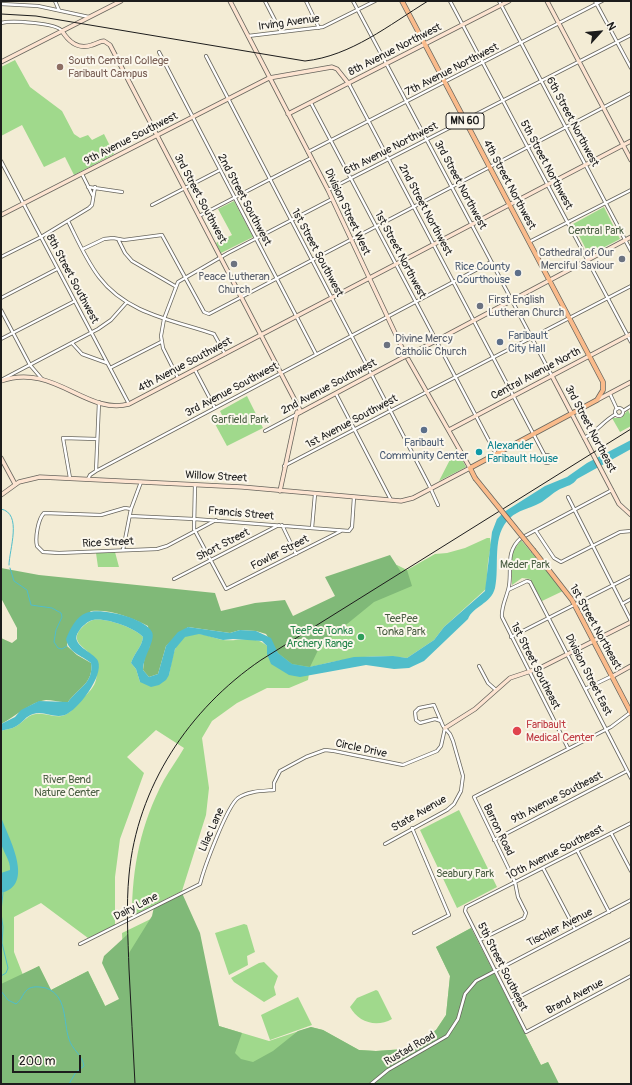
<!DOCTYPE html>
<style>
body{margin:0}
#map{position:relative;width:632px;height:1085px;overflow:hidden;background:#f3ecd5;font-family:Pangolin,sans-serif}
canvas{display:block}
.frame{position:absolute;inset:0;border:2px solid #1c1c1c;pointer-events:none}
.north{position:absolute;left:580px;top:12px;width:40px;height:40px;-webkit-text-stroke:3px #fbf7ec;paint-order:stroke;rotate:63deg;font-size:11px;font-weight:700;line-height:16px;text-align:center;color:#1c1c1c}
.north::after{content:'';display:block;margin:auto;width:14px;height:18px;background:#1c1c1c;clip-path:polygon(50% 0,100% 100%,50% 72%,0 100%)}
.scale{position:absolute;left:12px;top:1055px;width:69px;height:18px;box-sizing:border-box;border:2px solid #1c1c1c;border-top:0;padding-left:5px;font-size:12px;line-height:14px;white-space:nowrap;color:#1c1c1c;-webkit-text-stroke:3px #fbf7ec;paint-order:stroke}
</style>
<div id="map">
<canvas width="632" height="1085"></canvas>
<div class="frame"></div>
<div class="north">N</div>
<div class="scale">200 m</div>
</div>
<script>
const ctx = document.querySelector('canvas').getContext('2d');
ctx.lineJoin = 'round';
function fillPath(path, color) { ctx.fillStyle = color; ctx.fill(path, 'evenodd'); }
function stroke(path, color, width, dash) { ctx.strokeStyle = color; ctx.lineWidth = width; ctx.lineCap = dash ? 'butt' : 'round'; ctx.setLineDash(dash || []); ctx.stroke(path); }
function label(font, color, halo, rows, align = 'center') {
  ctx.font = font + ' Pangolin,sans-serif'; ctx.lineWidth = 4; ctx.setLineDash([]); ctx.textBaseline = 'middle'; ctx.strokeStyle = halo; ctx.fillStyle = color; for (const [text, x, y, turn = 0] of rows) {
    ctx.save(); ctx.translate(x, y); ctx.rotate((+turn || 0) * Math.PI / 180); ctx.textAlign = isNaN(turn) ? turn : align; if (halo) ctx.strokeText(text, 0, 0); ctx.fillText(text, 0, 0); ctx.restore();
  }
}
fillPath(new Path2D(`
 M15 60 30 87 62 111 74 134 80 138 88 135 92 140 104 134 114 154 74 175 65 157 44 167 22 125 1 136V67Z
 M234 201 253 237 221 253 216 243 232 235 218 209Z
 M604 207 620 239 589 255 573 224Z
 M247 396 263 428 227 446 214 422 223 417 220 411Z
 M628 410 631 416V426L620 432 612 418H621Z
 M456 448 466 467 439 481Z
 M487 538H490L491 545 488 562 486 589 444 627 434 640 407 658C373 653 343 659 310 667L308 680 289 688H267L237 703 212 721 202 738 209 788 206 815 182 891 132 916C132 867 141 823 164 780 170 769 178 759 184 748L156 730 127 757 144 773 120 839 115 877V925L88 938 41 903 14 917V952L23 975 39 966 51 990 88 971 128 1052 122 933 163 913 219 1026 269 1041 311 1027 323 1030 359 1050 376 1051 405 1049 436 1030 446 1015 450 976 436 947 471 928 541 1065 548 1062 559 1084H1V731C7 729 13 729 18 725 24 721 28 715 36 714 46 712 55 719 65 715 72 712 78 703 83 698 95 687 100 679 94 664 93 661 92 655 89 653 84 647 72 642 79 631 81 628 88 621 93 620 104 617 136 628 143 637 142 647 134 653 131 663L136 669 140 682 169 675C172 663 173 642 186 636 200 630 210 638 223 640 237 642 255 634 267 646V653L349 595 397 565 407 570 435 554 447 553 465 548Z
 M521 540 559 585 563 591 542 601 530 579 522 578 512 585V553Z
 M115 552 119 567H98L96 553Z
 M459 810 497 887 457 908 420 830Z
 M244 924 247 925 255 952 247 956 248 965 229 975 215 933Z
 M264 962 278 976 274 987 276 995 264 1002 234 982 231 978 259 963Z
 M376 990 378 991 392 1019C376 1028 358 1022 350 1007L357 998Z
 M298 997 312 1025 270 1040 261 1015Z`), '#a0d98c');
fillPath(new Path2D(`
 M390 555 401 572 407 570 412 586 374 602 320 646 310 667 292 664 278 653 266 634 256 631 240 630 230 633 188 627 166 646 158 674 149 677 143 670 145 654 150 646 148 626C130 617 111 609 91 611 78 623 68 627 67 646L77 655 91 663C94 683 78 688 68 702 61 703 53 700 46 700 30 702 15 717 1 724V638L12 643 17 639V628L1 598V568L39 575 215 593 221 611 255 603 285 600 293 616 335 596 325 577Z
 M182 893 200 933 219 1026 242 1033 235 1053 241 1059 253 1062 273 1051 298 1031 311 1027 323 1030 359 1050 376 1051 405 1049 436 1030 446 1015 450 976 436 947 471 928 541 1065 548 1062 559 1084H1V984L39 966 51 990 88 971 105 1006 119 999 102 963 104 956 128 934 129 953 152 916 154 907Z`), '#80b978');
fillPath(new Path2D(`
 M631 440V449L577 479C573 485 567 486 560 489 552 493 546 500 540 503 529 509 518 510 510 518 491 535 500 566 495 588 491 604 473 606 468 619L424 661 409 668 394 669 366 665 300 677 289 675 271 664 267 654V646L262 641 233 639 223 640 199 634 185 637 175 649 169 675 166 680 159 685 151 687 140 682 136 669 131 663C134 653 142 647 143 637 136 628 104 617 93 620 88 621 81 627 79 631 68 645 94 652 98 661 104 676 78 710 65 715 53 719 44 710 33 714 26 716 23 722 18 725 13 729 7 729 1 731V724L15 717 21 710 39 701 68 702C78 688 94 683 91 663 81 655 69 653 66 639 70 629 76 617 86 613 100 607 145 618 152 632 156 640 143 657 143 670L149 677 158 674 166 646 178 632 188 627 230 633 240 630 256 631 271 638 278 653 292 664 309 667 354 657 393 656 407 658 434 640 444 627 485 591 492 532 497 519 504 512 545 486 567 477 587 463Z
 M1 817C8 837 36 885 1 893V873L10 870C11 861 3 852 1 843 0 835 1 825 1 817Z`), '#50bdca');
stroke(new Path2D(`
 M1 509C23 513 9 550 9 565
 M10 568 14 581 27 590 31 605 52 608 61 613 62 617 56 630 54 642 58 648 62 649 67 646
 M1 911 3 893
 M1 913 3 927 2 943 8 968 6 973 1 976
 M1 991 8 1000 16 1004C22 1000 23 991 30 988 35 986 41 987 46 988 68 996 63 1022 69 1039 72 1050 82 1054 84 1066L76 1072 69 1084`), '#50bdca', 1);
const street = new Path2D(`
 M55 1 59 10
 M265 1 281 32
 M306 1 319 28
 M353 1 552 376
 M450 1 631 342
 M499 1 631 251
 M595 1 631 68
 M1 4 38 6 89 17
 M1 23C11 20 57 23 62 31
 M248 36 323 27 375 1
 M159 52 316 354
 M206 56 429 485 438 505
 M349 84 545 456
 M311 103 496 454
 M308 152 602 1
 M1 161 129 404
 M82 174 93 196
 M88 187 122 192
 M328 190 631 35
 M152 205 220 170
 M199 216 311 158
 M68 221C77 239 86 260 99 277 127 314 173 320 214 334L225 354
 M118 239 125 253 132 261 175 286
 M529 242 631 190
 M83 249 104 239 113 238 124 240 162 235 204 312 209 314 631 93
 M1 257 41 237 89 208 92 205 95 187
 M1 298 57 269
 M1 310 30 365 42 379
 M1 339 75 301
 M72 343 82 354 107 363
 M110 368 161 342
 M195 370 215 408
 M178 378 163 348 161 336 164 319 178 282 228 253 332 199
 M3 379 98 329 111 320 127 302
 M336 394 391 500
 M610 394 617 409
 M615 412a4 4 0 1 1 8 0a4 4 0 1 1-8 0Z
 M623 411 631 406
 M265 431 297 414
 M584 438C598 431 603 421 616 414
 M543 459a4 4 0 1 1 8 0a4 4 0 1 1-8 0Z
 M284 466 631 286
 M96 471 99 402
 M70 478 63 438 97 439
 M88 479 90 475 96 471 491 262
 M141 482 131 509 125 508 101 515 44 513C38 519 35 538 37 546L43 552 59 553 157 549 167 546 216 520
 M195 485 194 529 226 589 341 531
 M568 497 631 621
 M130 516 194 519 349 531 352 527 354 497
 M282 525 296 554
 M312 528 315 494
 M536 531 554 558 561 562 620 532 631 531
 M123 550 131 509
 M174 579 279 525
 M508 590 527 581 530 582 631 778
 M622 604 631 599
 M511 637 631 576
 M479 666 488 683 496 690
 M585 689 612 676
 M568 748 502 617C501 606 507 597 509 586 512 568 505 552 521 538L612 490
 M631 823 466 907 465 911 526 1032 631 976
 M412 828 449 915 414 933
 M611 833 631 871
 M494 840 627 771
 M385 844 447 810 454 804 461 791 463 776 453 741 450 734 443 726 434 705 419 708 415 712 416 720 420 723 435 719 441 721
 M577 850 609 912
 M543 868 575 929
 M480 940 524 918 526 913 518 897 515 882 474 797 611 727 631 712
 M80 944 200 884C204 868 227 806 238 798 248 791 262 791 274 790V783L280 771 306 757 325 750 334 751 403 765 437 751 441 746 445 728
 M511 1001 631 939
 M371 1084 388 1070 447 1036 458 1019 465 994 476 981 631 900`);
const secondary = new Path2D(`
 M547 1 631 160
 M62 31C69 42 78 50 92 45 96 44 100 41 104 41L110 45 301 412
 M1 62 121 1
 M288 114 509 1
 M1 215 269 78 332 67 337 69 349 84
 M411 354 631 237
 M552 376 619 504 631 515
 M1 381C53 362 87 416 129 404L631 141
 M597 400 631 382
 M297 414 402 358
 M449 430 631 334
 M1 458 15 484
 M280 491 297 412
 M1 495 19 482 40 477 242 487 401 501 413 498 470 468 404 352 328 190 230 1
 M613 676 631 666
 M445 728 475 709 510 678 540 668 631 622`);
const primary = new Path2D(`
 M402 1 603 382V390L597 400 470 468 475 478
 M534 551 572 600 631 713`);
stroke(street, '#67655d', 4);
stroke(secondary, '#67655d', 5);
stroke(primary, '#67655d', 5.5);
stroke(street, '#fff', 2.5);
stroke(secondary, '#fde4d1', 3.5);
stroke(primary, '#fabb8b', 4);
stroke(new Path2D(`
 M1 14 36 16 305 61C351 56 389 25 428 1
 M135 1084C133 1046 131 1007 129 969 128 938 126 906 129 875 137 787 189 709 261 660L631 429`), '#1c1c1c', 1);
const secondaryBridge = new Path2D(`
 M402 358 411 354`);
const primaryBridge = new Path2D(`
 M475 478 534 551`);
stroke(secondaryBridge, '#67655d', 5, []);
stroke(primaryBridge, '#67655d', 5.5, []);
stroke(secondaryBridge, '#fde4d1', 3.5);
stroke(primaryBridge, '#fabb8b', 4);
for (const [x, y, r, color] of [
 [60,67,4,"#8d6e63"],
 [622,259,4,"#6b7280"],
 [234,264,4,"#6b7280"],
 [518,273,4,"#5c6f8a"],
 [480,306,4,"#6b7280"],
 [500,342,4,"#5c6f8a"],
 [387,345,4,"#6b7280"],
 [424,430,4,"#5c6f8a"],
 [479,452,4,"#0f9aa8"],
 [361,637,4,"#2e9e5b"],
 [517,731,5,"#e0444e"]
]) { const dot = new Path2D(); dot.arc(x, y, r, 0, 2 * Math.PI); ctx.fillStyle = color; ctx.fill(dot); stroke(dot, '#fbf7ec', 1.5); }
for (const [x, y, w] of [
 [465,121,38]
]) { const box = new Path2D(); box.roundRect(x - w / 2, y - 8, w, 16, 3); ctx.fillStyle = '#fbf7ec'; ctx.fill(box); stroke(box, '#1c1c1c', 1); }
label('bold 10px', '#1c1c1c', null, [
 ["MN 60",465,121]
]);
label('11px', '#1c1c1c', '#fbf7ec', [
 ["Irving Avenue",289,23,-8],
 ["8th Avenue Northwest",395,50,-27],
 ["7th Avenue Northwest",452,70,-27],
 ["6th Street Northwest",572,122,62],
 ["9th Avenue Southwest",131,139,-27],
 ["6th Avenue Northwest",391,149,-27],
 ["5th Street Northwest",546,165,62],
 ["3rd Street Northwest",460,185,62],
 ["4th Street Northwest",509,185,62],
 ["3rd Street Southwest",200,199,62],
 ["2nd Street Southwest",244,200,62],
 ["2nd Street Northwest",425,210,62],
 ["Division Street West",347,212,65],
 ["1st Street Southwest",317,253,62],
 ["1st Street Northwest",400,255,62],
 ["8th Street Southwest",72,279,62],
 ["4th Avenue Southwest",185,365,-28],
 ["Central Avenue North",536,374,-28],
 ["2nd Avenue Southwest",329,387,-28],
 ["3rd Avenue Southwest",232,390,-28],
 ["1st Avenue Southwest",352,422,-28],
 ["3rd Street Northeast",590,429,62],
 ["Willow Street",216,477,3],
 ["Francis Street",241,514,5],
 ["Rice Street",108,543,-3],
 ["Short Street",223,545,-27],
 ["Fowler Street",280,553,-27],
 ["1st Street Northeast",595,627,61],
 ["1st Street Southeast",535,666,63],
 ["Division Street East",588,675,63],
 ["Circle Drive",361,749,12],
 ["9th Avenue Southeast",557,798,-27],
 ["State Avenue",419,814,-30],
 ["Lilac Lane",212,830,-66],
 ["Barron Road",498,830,64],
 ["10th Avenue Southeast",555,853,-27],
 ["Dairy Lane",136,907,-27],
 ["Tischler Avenue",560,928,-27],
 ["5th Street Southeast",502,967,63],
 ["Brand Avenue",575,997,-28],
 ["Rustad Road",410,1049,-30]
]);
label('11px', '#785e54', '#fbf7ec', [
 ["South Central College",68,61],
 ["Faribault Campus",68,74]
], 'left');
label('11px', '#4a5e43', '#fbf7ec', [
 ["Central Park",596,231],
 ["Garfield Park",240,420],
 ["Meder Park",525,565],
 ["TeePee",401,619],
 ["Tonka Park",401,632],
 ["River Bend",67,780],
 ["Nature Center",67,793],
 ["Seabury Park",465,874]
]);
label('11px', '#5b616d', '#fbf7ec', [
 ["Cathedral of Our",614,253,"right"],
 ["Merciful Saviour",614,266,"right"],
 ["Peace Lutheran",234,277,"center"],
 ["Church",234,290,"center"],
 ["First English",488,300],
 ["Lutheran Church",488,313],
 ["Divine Mercy",395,339],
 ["Catholic Church",395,352]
], 'left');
label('11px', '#4e5e75', '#fbf7ec', [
 ["Rice County",510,267],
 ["Courthouse",510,280],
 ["Faribault",508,336,"left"],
 ["City Hall",508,349,"left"],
 ["Faribault",424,443,"center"],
 ["Community Center",424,456,"center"]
], 'right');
label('11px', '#0d838f', '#fbf7ec', [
 ["Alexander",487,446],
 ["Faribault House",487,459]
], 'left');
label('11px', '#27864d', '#fbf7ec', [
 ["TeePee Tonka",353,631],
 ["Archery Range",353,644]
], 'right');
label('11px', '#be3a42', '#fbf7ec', [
 ["Faribault",526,725],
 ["Medical Center",526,738]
], 'left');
</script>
